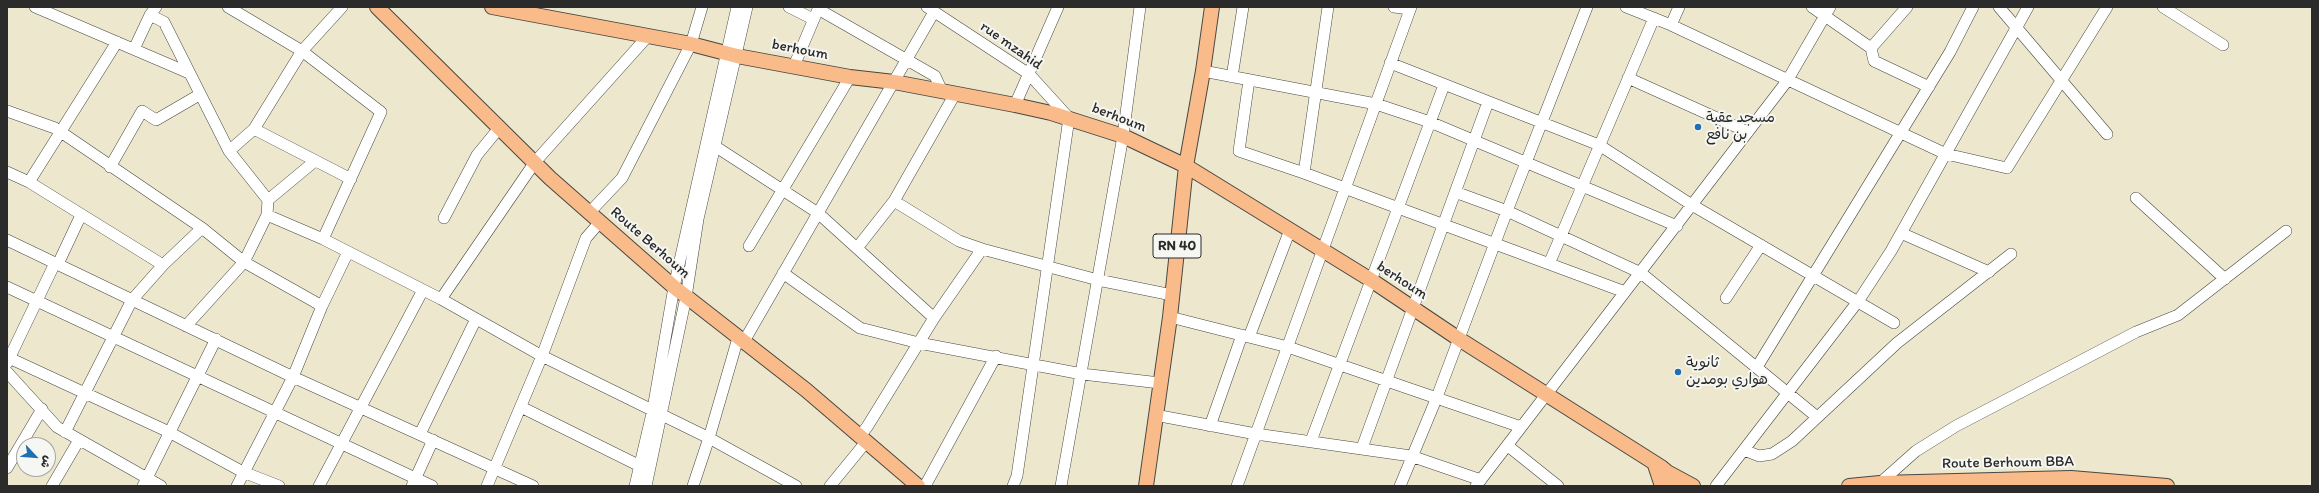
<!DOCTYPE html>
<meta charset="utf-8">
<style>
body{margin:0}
#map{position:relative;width:2319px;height:493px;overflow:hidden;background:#ece7cd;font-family:Itim,"Playpen Sans Arabic",sans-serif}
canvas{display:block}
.frame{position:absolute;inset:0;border:8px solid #2b2b2b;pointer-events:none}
.north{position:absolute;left:16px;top:437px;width:40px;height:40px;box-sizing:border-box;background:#f6f6f2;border:1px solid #a5a5a2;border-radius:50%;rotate:116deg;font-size:11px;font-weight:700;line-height:16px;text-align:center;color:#2b2b2b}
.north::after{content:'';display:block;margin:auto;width:14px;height:18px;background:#1f6fb2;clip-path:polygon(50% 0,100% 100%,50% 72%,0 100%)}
</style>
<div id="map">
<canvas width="2319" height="493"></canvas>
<div class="frame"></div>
<div class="north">ش</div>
</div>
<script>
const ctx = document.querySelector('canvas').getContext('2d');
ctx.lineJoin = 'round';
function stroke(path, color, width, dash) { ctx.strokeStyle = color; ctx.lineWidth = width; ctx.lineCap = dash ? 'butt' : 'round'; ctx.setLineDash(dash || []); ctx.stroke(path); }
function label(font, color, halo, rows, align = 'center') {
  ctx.font = font + ' Itim,"Playpen Sans Arabic",sans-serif'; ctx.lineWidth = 4; ctx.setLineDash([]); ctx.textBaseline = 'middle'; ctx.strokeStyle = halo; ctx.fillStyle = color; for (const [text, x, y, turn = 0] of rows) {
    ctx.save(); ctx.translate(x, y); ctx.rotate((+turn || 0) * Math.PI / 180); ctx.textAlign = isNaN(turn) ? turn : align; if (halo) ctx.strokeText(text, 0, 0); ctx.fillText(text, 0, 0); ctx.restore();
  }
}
const minor = new Path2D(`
 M35 7 189 73
 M228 7 302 51 381 112 323 239
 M789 7 813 19
 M927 7 1029 74 1069 118 1017 476 1013 486
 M1394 7 1410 9
 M1626 7 1671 25 1946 154 2007 168 2107 7
 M1812 7 1871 48 1874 61 1929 87
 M1999 7 2107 134
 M2163 7 2223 45
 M818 9 935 76 942 91
 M150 15 164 22 229 151 268 200 267 215
 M1671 25 1679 7
 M1871 48 1907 7
 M134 49 150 15 156 7
 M1390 63 1599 145 1692 205 1894 323
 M794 66 819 7
 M1203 71 1376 104 1430 122 1677 226
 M1232 77 1243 7
 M1628 78 1748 132
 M1249 80 1239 151 1304 173 1625 292
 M1015 105 1058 7
 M7 111 55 128 202 228 244 262 322 306 293 377 237 486
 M254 129 351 179
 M710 143 818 213 934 318
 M229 151 254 129 302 51 342 7
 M110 167 142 111 156 120 199 95
 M7 172 29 182 163 265
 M1304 173 1328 7
 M29 182 117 42
 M1455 192 1507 211 1641 273 1817 417
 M2136 198 2225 279
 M268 200 315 161
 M894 201 959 241 982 249
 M589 213 622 178 691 44 702 7
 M444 218 477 155 500 127
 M1901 233 1989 272
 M7 240 293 377 533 486
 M749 246 850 77
 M857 248 894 201 955 94
 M58 264 81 215
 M1549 264 1654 18
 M783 273 860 328 919 343 1082 374 1160 383
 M7 287 432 486
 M1726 298 1761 245
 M441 299 535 162 648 36
 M322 306 348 252
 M1170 317 1288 347 1521 427
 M186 326 244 262 267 215 323 239 441 299 542 356 709 438 796 486
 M1249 337 1290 230
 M743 343 934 12
 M7 357 169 432 243 472 279 486
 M7 363 55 263
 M1757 367 1950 52 1973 7
 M7 372 57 427 161 486
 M521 407 640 466
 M1155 415 1256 434 1411 456 1481 480
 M1210 426 1242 335
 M65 432 132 300 163 265 202 228
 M420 434 476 319
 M859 437 867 427 934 318 982 249 1098 280 1172 295
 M1311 441 1444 85
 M1508 446 1558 486
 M1362 448 1488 102
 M1744 450 1759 456 1772 454 1792 441 1897 343 2011 254
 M7 468 42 409
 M1880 483 1916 451 1956 426 2136 332 2178 315 2286 231
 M52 486 79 440
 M143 486 216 339
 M319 486 423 290
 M412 486 433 440
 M487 486 542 356 586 238 600 222
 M635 486 653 409 674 287 737 7
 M646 486 686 297 698 219 747 7
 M693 486 709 438 738 338
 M830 486 866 442
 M925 486 996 356
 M1061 486 1123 136 1140 7
 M1237 486 1411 7
 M1400 486 1437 397 1507 211 1587 7
 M1476 486 1787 81 1830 7
 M1716 486 1859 300 1891 251 2028 7`);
const major = new Path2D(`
 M377 7 550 178 600 222 674 287 806 390 918 486
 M492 7 691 44 737 56 850 77 894 82 1015 105 1051 113 1123 136 1186 166 1290 230 1371 280 1459 339 1661 467 1667 472 1673 486
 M1655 465 1662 486
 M1667 472 1693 486
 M1146 486 1170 317 1186 166 1203 71 1212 7
 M1849 486 1880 483 2071 478 2167 486`);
stroke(minor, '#484743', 12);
stroke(major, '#484743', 16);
stroke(minor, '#fff', 11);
stroke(major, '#fabb8b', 14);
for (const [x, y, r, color] of [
 [1698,127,4,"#1f6fb2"],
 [1678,372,4,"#1f6fb2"]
]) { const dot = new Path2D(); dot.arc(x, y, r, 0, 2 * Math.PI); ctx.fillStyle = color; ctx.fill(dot); stroke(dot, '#f6f6f2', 1.5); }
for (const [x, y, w] of [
 [1177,246,48]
]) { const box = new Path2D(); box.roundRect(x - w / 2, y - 12, w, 24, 3); ctx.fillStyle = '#f6f6f2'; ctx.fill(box); stroke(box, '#2b2b2b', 1); }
label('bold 14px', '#2b2b2b', null, [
 ["RN 40",1177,246]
]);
label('15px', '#2b2b2b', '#f6f6f2', [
 ["rue mzahid",1011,46,35],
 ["berhoum",800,50,11],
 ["berhoum",1119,118,21],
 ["Route Berhoum",650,243,41],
 ["berhoum",1402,281,33],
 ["Route Berhoum BBA",2008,463,-1]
]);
label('15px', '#2b2b2b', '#f6f6f2', [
 ["مسجد عقبة",1706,118],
 ["بن نافع",1706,135],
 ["ثانوية",1686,363],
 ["هواري بومدين",1686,380]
], 'left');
</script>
